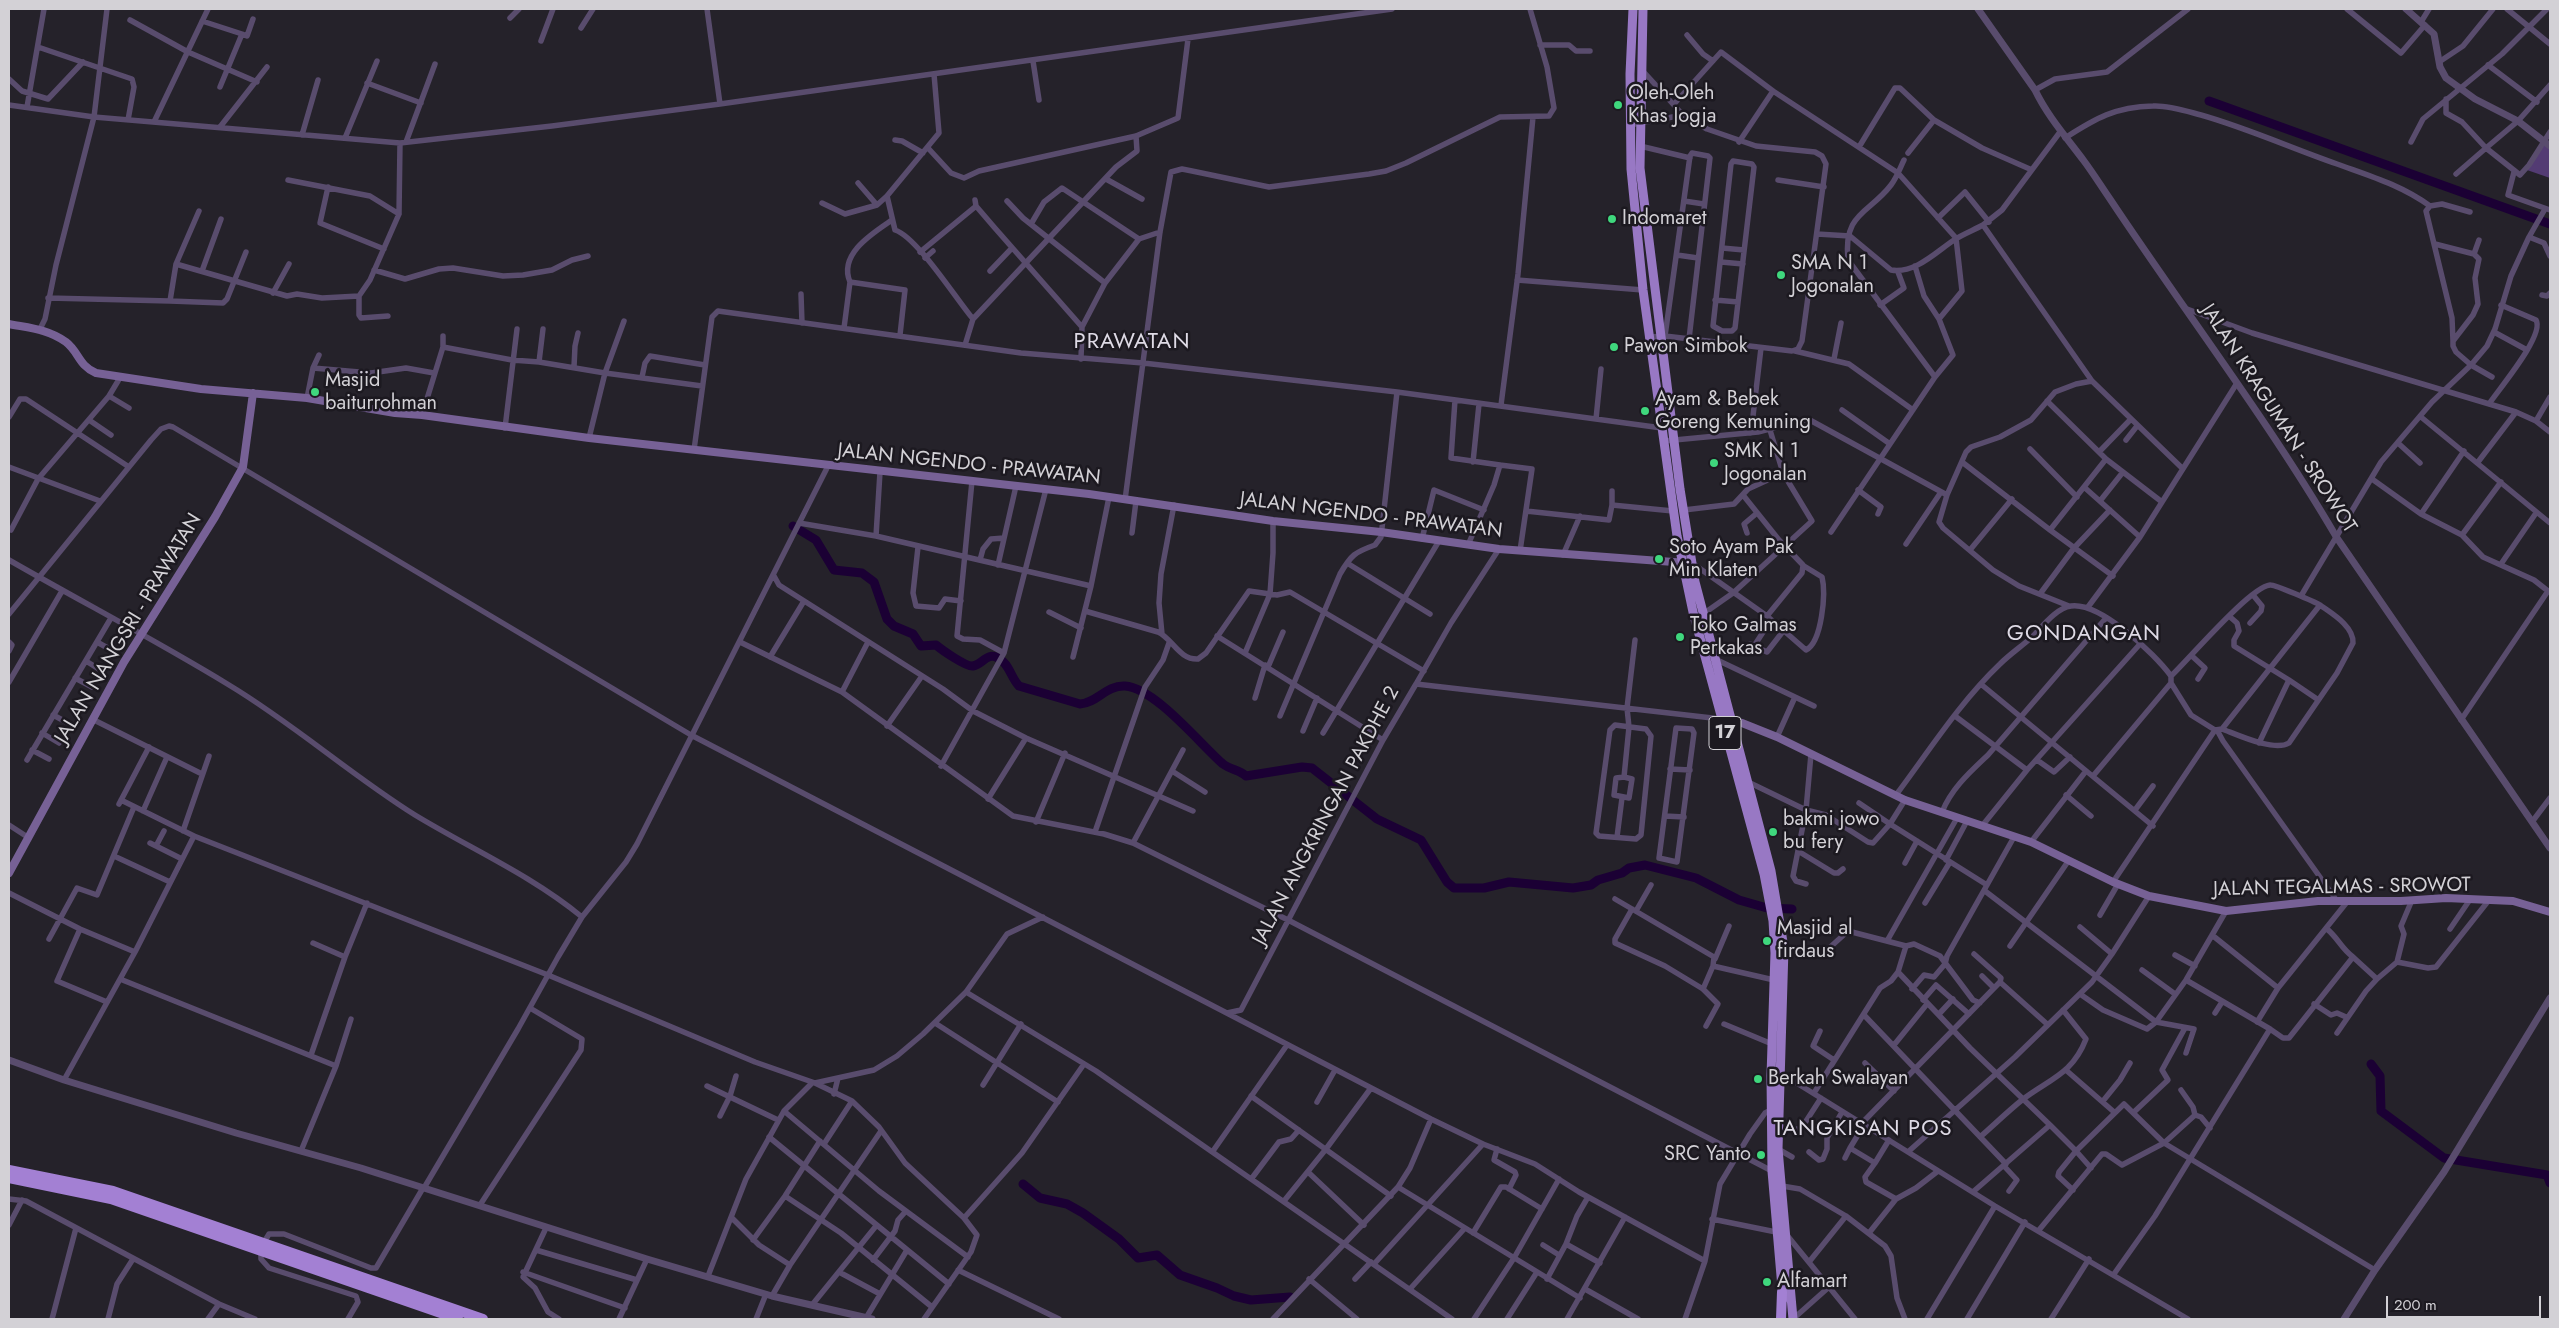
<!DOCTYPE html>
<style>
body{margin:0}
#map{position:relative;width:2559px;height:1328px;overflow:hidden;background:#25222a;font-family:Jost,sans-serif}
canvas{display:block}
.frame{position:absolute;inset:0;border:10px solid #d3d1d6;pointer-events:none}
.scale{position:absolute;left:2386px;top:1296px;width:155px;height:22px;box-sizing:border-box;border:2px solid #d3d1d6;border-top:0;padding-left:6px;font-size:15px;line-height:18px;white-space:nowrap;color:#d3d1d6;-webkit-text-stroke:4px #1c1920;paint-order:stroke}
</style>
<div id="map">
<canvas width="2559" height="1328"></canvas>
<div class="frame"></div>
<div class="scale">200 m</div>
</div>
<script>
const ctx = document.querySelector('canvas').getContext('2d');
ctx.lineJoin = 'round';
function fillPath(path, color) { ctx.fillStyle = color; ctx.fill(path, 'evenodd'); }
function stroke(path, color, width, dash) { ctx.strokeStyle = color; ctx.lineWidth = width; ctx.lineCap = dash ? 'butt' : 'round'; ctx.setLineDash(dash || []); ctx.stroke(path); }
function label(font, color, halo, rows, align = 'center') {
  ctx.font = font + ' Jost,sans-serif'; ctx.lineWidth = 5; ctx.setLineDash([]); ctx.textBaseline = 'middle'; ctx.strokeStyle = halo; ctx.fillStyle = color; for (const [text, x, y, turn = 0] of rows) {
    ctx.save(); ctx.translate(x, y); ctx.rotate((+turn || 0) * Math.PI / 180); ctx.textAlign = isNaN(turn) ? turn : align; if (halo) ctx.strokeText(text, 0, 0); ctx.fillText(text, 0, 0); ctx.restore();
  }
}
fillPath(new Path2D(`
 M2545 144 2550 148V178L2527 170Z`), '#533b73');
stroke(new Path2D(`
 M2209 101 2550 224
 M793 526 816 540 834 570 862 573 874 582 887 619 894 626 913 634 921 646 936 645C942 650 966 667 973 666 983 664 987 652 998 658 1009 663 1011 678 1019 686L1080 704C1097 703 1106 685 1125 686 1155 688 1200 744 1223 764 1231 770 1240 770 1246 776L1302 767 1312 768 1377 819 1421 840 1447 882 1454 888H1484L1509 882 1573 888 1591 885 1598 880 1622 873 1629 868 1645 865 1696 878 1739 900 1767 908 1792 909
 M2371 1064 2380 1076 2381 1111 2444 1158 2547 1175 2550 1183
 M1023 1184 1040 1198 1067 1204 1083 1213 1119 1239 1138 1258 1157 1255 1180 1275 1217 1288 1234 1296 1251 1300 1290 1297`), '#1b0034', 9);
stroke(new Path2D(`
 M707 9 720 104
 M2347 9 2401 53 2425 25
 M2507 9 2550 44
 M510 18 519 9
 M130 20 188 52 257 82
 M202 21 242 34
 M2421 22 2429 9
 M581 28 593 9
 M1687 35 1703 54 1713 61
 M541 41 553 9
 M1540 45H1569L1576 51H1590
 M38 47 132 79 134 87 128 120
 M1033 61 1039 100
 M2439 62 2463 46 2493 9
 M2488 65 2537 102
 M1641 69 1683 115 1707 129 1756 146 1815 152 1822 156 1826 164 1802 341 1798 349 1792 351 1665 336 1650 337
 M9 79 22 91 48 99 83 62
 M367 83 421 103
 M2550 85 2518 121 2486 148 2520 175 2529 165 2550 132
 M220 87 242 34 247 36 253 19
 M2035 90 2055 79 2107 72 2188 9
 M2446 99V113L2462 122 2486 148 2456 174
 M1675 103 1721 52 1773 91
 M9 105 94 117 400 143 552 126 720 104 1392 9
 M27 107 44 9
 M154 122 208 9
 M1630 125 1683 115
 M220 127 267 67
 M302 135 318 80
 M345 138 377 61
 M2065 138C2096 118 2115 107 2153 106 2168 105 2186 111 2201 115 2247 128 2291 148 2337 164 2370 176 2401 185 2430 206
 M895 140 902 141 923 153
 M406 142 435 64
 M1739 142 1773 91 1898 173 1956 238 1962 291 1939 319 1953 355 1935 377 1831 532
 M2411 142 2423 119 2502 54 2547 9
 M1640 146 1690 158
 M1859 147 1895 88H1900L1934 120
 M928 148 951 173 964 178 979 171 1136 136 1178 118 1188 39
 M1908 153 1934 120 1982 148 2032 170
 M1904 160C1900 168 1897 177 1891 185 1869 214 1843 212 1848 260L1935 377
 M1733 161 1752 164 1754 167 1735 328 1732 331H1722L1713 326 1731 164Z
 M2514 172 2508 195 2550 210
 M1106 179 1142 199
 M288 180 370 196 399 214
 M1778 180 1824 187
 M858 183 877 205
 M328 187 320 223 384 249
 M887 196 895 230C917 237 956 299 973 319L1116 167 1137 151 1136 136
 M975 200 976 206 994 227 1082 327
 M1007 201 1023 218 1105 283
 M1684 201 1704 204
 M822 203 845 214 877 205 887 196 939 133 934 74
 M1938 218 1965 192 1989 222
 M1031 224 1044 202 1062 188 1139 239
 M1983 225 2002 210 2060 132
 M1817 234 1850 236 1891 270C1915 274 1936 252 1954 240 1963 234 1974 230 1983 225L2092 381
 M2529 237 2545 209
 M2479 240 2474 254 2479 259 2475 278 2478 304 2473 315 2453 341V346L2456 352 2471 365 2492 377
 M2435 244 2474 254
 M1722 248 1744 250
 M920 252 976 206
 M1677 255 1698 258
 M925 258 933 251
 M1721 262 1743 264
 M176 264 287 296 297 294 322 298 359 296
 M1915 266 1924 296 1939 319
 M374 270 405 279 439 269 453 268 503 276 523 275 552 270 572 260 588 256
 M202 271 221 219
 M990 271 1012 248
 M1517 280 1643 290
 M850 282 905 290 900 335
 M273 293 289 264
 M801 294 802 323
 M2542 295 2547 296 2550 293
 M48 298 170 301 176 264 199 211
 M1715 300 1738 302
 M170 301 223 303 227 299 246 252
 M1880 305 1904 288 1898 272
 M2187 309 2252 333 2516 412 2536 421 2550 432
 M388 316 361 318 359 315V296L370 280 399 214 400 143
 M844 328 850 282C838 254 873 233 892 220
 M40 329 45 319 56 265 94 117 107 9
 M2494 332 2527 350
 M1665 336 1690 156 1692 153 1708 156 1710 158 1689 339
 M2453 341 2452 318 2426 211 2430 206 2442 204 2470 212
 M965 345 973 319
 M443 347 512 360 539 362 605 373 702 386
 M1795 351 1849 364 1913 410
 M1081 359 1082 327 1105 283 1139 239 1160 232
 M1834 359 1841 323
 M539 362 543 329
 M574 367 575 346 578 333
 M313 368 371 373 406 368 434 373
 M642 377 645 363 650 356 705 365
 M109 396 129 408
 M307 398 313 368 319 355
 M1455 400 1451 458 1500 465 1494 485 1468 545
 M2047 401 2106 459 2162 502
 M2489 404C2499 389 2545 335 2536 320L2501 305
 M1501 405 1518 274 1533 117
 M1842 410 1890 444
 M422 415 443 347V336
 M9 417 20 399H26L129 467
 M2421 417 2550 523
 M1596 419 1601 369
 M89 420 111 435
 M2536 421 2550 397
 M505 428 517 329
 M1751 433 1761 348
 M589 438 605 373 624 321
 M2126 440 2137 426
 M1664 441 1758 432 1808 419 1947 495
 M2398 443 2420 463
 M2030 449 2077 497
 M694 450 712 317 718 311 1021 353 1143 363 1397 392 1662 428
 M2099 452 2130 420
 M1473 462 1479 404
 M1962 462 2050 530 2106 459
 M2478 462 2516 412
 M1500 465 1532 469 1520 551
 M9 467 100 501
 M2372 479 2421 514 2462 535 2483 557 2534 580 2548 591 2461 720
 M972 481 957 636 963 639 980 640 1004 653
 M2084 487 2140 537
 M1858 490 1881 507 1878 514
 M1743 495 1779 540 1803 565 1802 573 1767 616
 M1125 500 1160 232 1171 172 1182 169 1192 171 1269 187 1369 174 1386 171 1406 163 1500 117 1549 116 1554 108 1547 67 1530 9
 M2100 501 2123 472
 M1612 505V491
 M1684 510 1734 504 1748 489 1783 473 1770 430
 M1526 511 1609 520 1612 505 1673 511
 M2421 514 2464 451
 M799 523 876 536 1091 586
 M11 530 38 479 109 396 121 376
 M2050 530 2113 576
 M1132 533 1136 501
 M1747 533 1744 524 1757 513
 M2462 535 2501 482
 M876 536 880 472
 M1422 539 1434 490 1484 510
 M1906 544 1941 492
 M918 547 913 593 916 606 939 608 945 599 961 601
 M1970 550 2012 499
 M1563 555 1580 516
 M9 560C82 602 157 641 229 685 294 724 351 775 415 815 471 849 531 875 582 917
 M980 560 983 549 991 539 1004 538
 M1347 563 1430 614
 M1692 563 1767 616 1806 650C1822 642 1826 593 1822 577L1804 566
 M2501 564 2536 513
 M998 565 1016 486
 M774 576 779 585 943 689 973 711 1026 738 1193 811
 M2040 594 2074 548 2110 510
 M2301 596 2381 462 2432 402 2471 365 2487 346 2495 329 2511 276 2529 237 2544 243 2550 256
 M2069 606 2019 586 1993 570 1943 528 1939 522 1947 495 1966 452 1971 447 2000 437 2031 420 2055 392 2076 384 2092 381 2182 468
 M2088 607 2140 537 2237 383
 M1085 611 1158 632C1172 638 1179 660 1198 659L1206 653 1249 591 1277 595 1290 592 1424 671
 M1049 612 1081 628
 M9 614 151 440 161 429 169 426 173 427 691 735 1431 1119 1483 1144 1535 1164 1579 1192 1705 1261
 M1703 614 1733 593 1812 521 1783 473
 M2229 616 2237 623 2239 631 2234 640V646L2289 680 2259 743
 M2250 623 2261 611 2262 606 2253 595
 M1162 634 1159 603 1161 574 1174 505
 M1217 636 1383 740
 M9 642 12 645 9 651
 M97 642 113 651
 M740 642 842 692 1013 816 1104 834 1133 843 1288 920 1772 1171
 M1750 644 1767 652 1784 630
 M1754 646 1771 620
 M1245 653 1270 594 1273 553V521
 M2192 656 2205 668 2198 679
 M770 657 804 601
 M1073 657 1091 586 1109 497
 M1715 659 1795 697 1777 737
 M86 661 102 671
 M1268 667 1283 632
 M2171 676C2189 659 2250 587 2270 585 2274 584 2315 602 2320 605L2222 729 2215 730
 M75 678 92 687
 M2289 680 2317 699
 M9 682 62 591
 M1416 684 1451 623 1499 549
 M1982 685 2153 826
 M842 692 868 642
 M1795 697 1814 706
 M1255 698 1265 665
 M53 715 70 724
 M1280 716 1340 574C1351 555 1355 552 1375 545L1381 537 1397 392
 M1955 716 2027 770
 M92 719 202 774
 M1615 725 1646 729 1651 736 1641 835 1636 839 1599 836 1596 833 1610 730Z
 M887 726 922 676
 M1676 728 1692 729 1694 733 1677 862 1659 858Z
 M2222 729C2238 735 2274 752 2289 743L2337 673 2353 643C2354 626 2331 613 2320 605
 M2217 730 2223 741 2337 901
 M1303 731 1317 698
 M42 733 59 743
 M1323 733 1439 541
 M32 750 49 759
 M27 760 111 618
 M2037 760 2054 772 2070 757
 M941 766 1004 653 1046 489
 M1670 769 1690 770
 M1172 771 1205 792
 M1624 777 1629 727 1627 708 1635 640
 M1624 777 1632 779 1629 798 1614 795 1616 778Z
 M1746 781 1806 810 1826 815 1868 842 1873 843 1890 824 1859 803
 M1896 795C1929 751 1960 702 2000 664 2010 654 2022 646 2032 637 2042 627 2056 608 2071 606 2100 602 2154 653 2171 676V683L2093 776
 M2066 795 2091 816
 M988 799 1026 738
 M121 800 194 836 548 975 755 1062 815 1083 852 1101 879 1127 905 1163 964 1218 977 1235 971 1252 924 1319
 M1905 800 1890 824 1987 885
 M119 804 149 747
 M2135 810 2153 786
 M143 811 167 757
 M1942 812C1952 788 1969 773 1988 755L2106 618
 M1665 816 1684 817
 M1036 822 1065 753
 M2532 822 2550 798
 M9 825 29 838
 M1982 826 2027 770 2140 644
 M183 831 209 756
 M1095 832 1145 687 1163 660 1169 643
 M1617 837 1622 798
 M2031 842 2086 771
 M150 843 182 859
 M1133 843 1183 750
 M156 846 164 831
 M1798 851 1834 873H1838L1843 869
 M114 856 170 882
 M1946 860 1967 821
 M1905 863 1917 841
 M2113 882 2215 730 2191 715 2171 683
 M1806 884 1796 881 1793 876 1806 810 1811 754
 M1985 891 2156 1022 2194 1029 2186 1053
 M9 893 80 929 135 952
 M1615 899 1714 957 1713 966 1774 980
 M1925 903 1950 862
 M1632 909 1615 939V943L1665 966 1703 989 1718 1004 1706 1026
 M1636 911 1651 885
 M2100 915 2118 884
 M2080 927 2112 954
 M80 929 57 981 107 1002
 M2327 929C2338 938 2341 948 2353 957
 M2450 929 2469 901
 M2212 935 2278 988
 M49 939 77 888 97 895 134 807
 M1887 941 1957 818
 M313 943 345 957
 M2010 946 2069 860
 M1784 948 1827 950 1848 931 1906 946 1914 944 1940 956 1973 1000 1980 1003
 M1974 954 2001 978 2000 982
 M2175 955 2195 966
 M1715 959 1729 926
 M2397 962 2404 934 2401 926 2412 900
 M2142 970 2175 994
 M1898 972 1970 1048 2050 1125
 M1982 976 1994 988
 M120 979 336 1066
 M2186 980 2270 1029
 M1703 989 1713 966
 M1912 989 1924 975 1934 977 1945 964 1947 956 2014 837
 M966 992 1096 1071 1452 1319
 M2080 994 2103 1010 2147 1029 2156 1022 2186 980 2226 911
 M1923 1000 1936 985 1969 1014
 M2314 1004 2331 1015 2337 1013 2346 1017
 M1227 1013 1241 1010 1383 740 1416 684 1721 719
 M2215 1013 2222 1002
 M1939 1014 1953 999
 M1864 1015 2006 1164
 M2257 1022 2278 988 2347 902
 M935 1023 1058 1102
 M1724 1024 1772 1044
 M1820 1031 1813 1046 1834 1060
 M2337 1033 2366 991 2377 979
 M1894 1045 1927 1004
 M311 1055 345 957 367 903
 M1865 1063 1894 1091
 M2067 1071 2114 1112
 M1779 1076 1795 1082 1995 1206 2188 1319
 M64 1080 135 952 194 836
 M815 1083 874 1070 897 1056 923 1034 966 992 1007 934 1043 917
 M983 1085 1021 1024
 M707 1086 778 1120
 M2181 1090 2193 1107 2195 1115
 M1814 1093 1880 988 1891 981 1898 972 1906 946
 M834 1094 838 1078
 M1251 1096 1391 1196
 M2103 1101 2120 1080 2130 1063
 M1317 1102 1335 1070
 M784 1111 879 1191 968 1257
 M2134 1112 2168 1080 2162 1070 2185 1028
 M720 1116 730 1096 736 1076
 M1862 1123 2000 982 2047 1024
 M1864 1125 1850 1148 1875 1163 1865 1177 1866 1182 1896 1199
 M1797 1129H1801L1821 1098
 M769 1137 949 1284
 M1980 1137C1994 1125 2007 1112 2022 1100 2049 1079 2072 1075 2086 1039L2063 1010
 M824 1144 852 1101
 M1497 1149 1494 1160 1515 1172 1516 1175 1509 1189
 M1778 1149 1792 1157
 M301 1151 336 1066 351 1019
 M1213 1151 1287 1045
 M1909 1151 2015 1057 2092 982 2112 954 2149 896
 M1809 1152 1819 1160 1823 1159 1827 1149V1138L1842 1112
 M1845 1158 1850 1148
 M1875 1163 1889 1140
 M2004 1166 2017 1180 2009 1191
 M1308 1172 1364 1225
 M1252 1178 1279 1142 1291 1139 1299 1130
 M1782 1186 1800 1189 1846 1216 1885 1246 1891 1256 1897 1298 1905 1319
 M1398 1187 1580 1298
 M424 1188 518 1029 558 957 582 917 626 862 637 844 828 466
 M2073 1190 2058 1176 2059 1172 2076 1151 2091 1168
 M1974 1191 2050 1125 2076 1151 2124 1104 2164 1143 2195 1115 2201 1117 2210 1128
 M785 1196 841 1233 932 1307
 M9 1199 26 1201 219 1304 255 1319
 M1284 1201 1326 1149 1371 1088
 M480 1205 581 1050 582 1039 530 1008
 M732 1218 759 1245 790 1265
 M964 1218 1022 1153 1084 1064
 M1712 1219 1776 1232
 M9 1225 22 1200
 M546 1228 523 1277 535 1288 548 1312 559 1319
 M2039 1230 2102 1154H2106L2122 1165 2164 1143 2375 1270
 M1473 1233 1501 1187H1506L1542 1209
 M1869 1233 1896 1199 1916 1188 1938 1171
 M1786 1234 1855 1319
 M266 1239 269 1234H284L371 1268H376L423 1188
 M753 1240 785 1196 820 1141
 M1566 1244 1577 1216 1588 1197
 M1543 1245 1559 1255
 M536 1250 637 1280
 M261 1252V1259L269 1268 356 1296 358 1302 348 1319
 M873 1260 895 1231 898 1220 906 1211
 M1809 1262 1846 1216
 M1374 1264 1483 1144
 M958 1270 1059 1319
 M523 1272 625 1308
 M839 1272 880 1294
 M2114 1274 2155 1216 2270 1029 2283 1038H2289L2353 957 2377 979 2397 962 2428 968 2436 967 2489 900
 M708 1276 746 1179 784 1111 812 1083
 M1309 1279 1357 1319
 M1355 1279 1371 1262
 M1547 1279 1566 1244 1600 1263
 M1410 1289 1465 1228
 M1585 1289 1638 1319
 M772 1296 790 1265 881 1131
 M812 1305 876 1226
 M866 1318 907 1250
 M52 1319 76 1228
 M108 1319 117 1284 133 1259
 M208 1319 219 1304
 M619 1319 647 1259
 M756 1319 766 1294
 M1273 1319 1398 1187 1410 1168 1431 1119
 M1474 1319 1514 1258 1559 1179
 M1507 1319 1537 1272
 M1567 1319 1625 1217
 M1685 1319 1705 1261 1720 1184 1750 1134 1765 1113 1771 1110
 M1793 1319 1829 1287
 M1927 1319 1995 1206
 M1967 1319 2025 1222
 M2051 1319 2089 1259`), '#594c6d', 5.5);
stroke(new Path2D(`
 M1978 9 2035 90C2048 117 2067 138 2084 161 2093 173 2101 186 2110 199 2185 312 2268 420 2337 538L2550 848
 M2406 9 2434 34 2440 67 2446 78 2475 99 2518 121 2550 146
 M9 1060 64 1080 236 1133 361 1168 647 1259 772 1296 872 1319
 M2344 1319 2375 1270 2444 1172 2550 998`), '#594c6d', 7);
stroke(new Path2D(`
 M9 324C29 328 48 329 66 342 79 352 78 365 96 373L201 389 307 398 395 413 422 415 589 438 1089 494 1273 521 1381 532 1499 549 1687 563
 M1728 720 1742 723 1777 737 1905 800 2031 842 2113 882 2149 896 2226 911 2318 901H2401L2446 898 2513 901 2550 912
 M9 873 124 662 215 517 243 467 253 393`), '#776196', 8);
stroke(new Path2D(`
 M1633 9 1630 74 1631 169 1643 290 1677 536 1693 612 1764 874 1773 921 1775 953 1771 1076 1772 1171 1783 1299
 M1643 9 1640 168 1680 489 1695 582 1771 871 1784 948 1778 1149 1793 1319`), '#9878c4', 9);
stroke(new Path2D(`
 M9 1170 113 1191 483 1319
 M9 1178 111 1199 458 1319
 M1781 1319 1782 1292`), '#a380d3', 10);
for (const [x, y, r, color] of [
 [1618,105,5,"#3fd77d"],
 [1612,219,5,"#3fd77d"],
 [1781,275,5,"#3fd77d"],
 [1614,347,5,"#3fd77d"],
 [315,392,5,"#3fd77d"],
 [1645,411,5,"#3fd77d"],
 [1714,463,5,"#3fd77d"],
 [1659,559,5,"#3fd77d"],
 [1680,637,5,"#3fd77d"],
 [1773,832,5,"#3fd77d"],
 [1767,941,5,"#3fd77d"],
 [1758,1079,5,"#3fd77d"],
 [1761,1155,5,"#3fd77d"],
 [1767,1282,5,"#3fd77d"]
]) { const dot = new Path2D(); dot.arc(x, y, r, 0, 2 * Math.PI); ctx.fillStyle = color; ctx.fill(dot); stroke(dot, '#1c1920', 2); }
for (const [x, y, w] of [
 [1725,733,32]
]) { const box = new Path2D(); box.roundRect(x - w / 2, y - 16.5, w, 33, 4); ctx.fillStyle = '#1c1920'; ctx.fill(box); stroke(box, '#d3d1d6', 1); }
label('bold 19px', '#d3d1d6', null, [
 ["17",1725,733]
]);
label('20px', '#d3d1d6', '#1c1920', [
 ["Oleh-Oleh",1628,94],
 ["Khas Jogja",1628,117],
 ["Indomaret",1622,219],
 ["SMA N 1",1791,264],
 ["Jogonalan",1791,287],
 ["Pawon Simbok",1624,347],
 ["Masjid",325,381],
 ["baiturrohman",325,404],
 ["Ayam & Bebek",1655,400],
 ["Goreng Kemuning",1655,423],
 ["SMK N 1",1724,452],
 ["Jogonalan",1724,475],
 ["Soto Ayam Pak",1669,548],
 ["Min Klaten",1669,571],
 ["Toko Galmas",1690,626],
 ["Perkakas",1690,649],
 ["bakmi jowo",1783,820],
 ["bu fery",1783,843],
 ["Masjid al",1777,929],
 ["firdaus",1777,952],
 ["Berkah Swalayan",1768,1079],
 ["SRC Yanto",1751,1155,"right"],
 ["Alfamart",1777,1282]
], 'left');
label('20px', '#d3d1d6', '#1c1920', [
 ["JALAN KRAGUMAN - SROWOT",2278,419,57],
 ["JALAN NGENDO - PRAWATAN",969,465,6],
 ["JALAN NGENDO - PRAWATAN",1371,516,7],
 ["JALAN NANGSRI - PRAWATAN",129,629,-59],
 ["JALAN ANGKRINGAN PAKDHE 2",1327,816,-62],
 ["JALAN TEGALMAS - SROWOT",2342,888,-1]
]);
ctx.letterSpacing = '1px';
label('22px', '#dedae5', '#1c1920', [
 ["PRAWATAN",1132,343],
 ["GONDANGAN",2084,635],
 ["TANGKISAN POS",1863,1130]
]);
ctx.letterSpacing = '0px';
</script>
